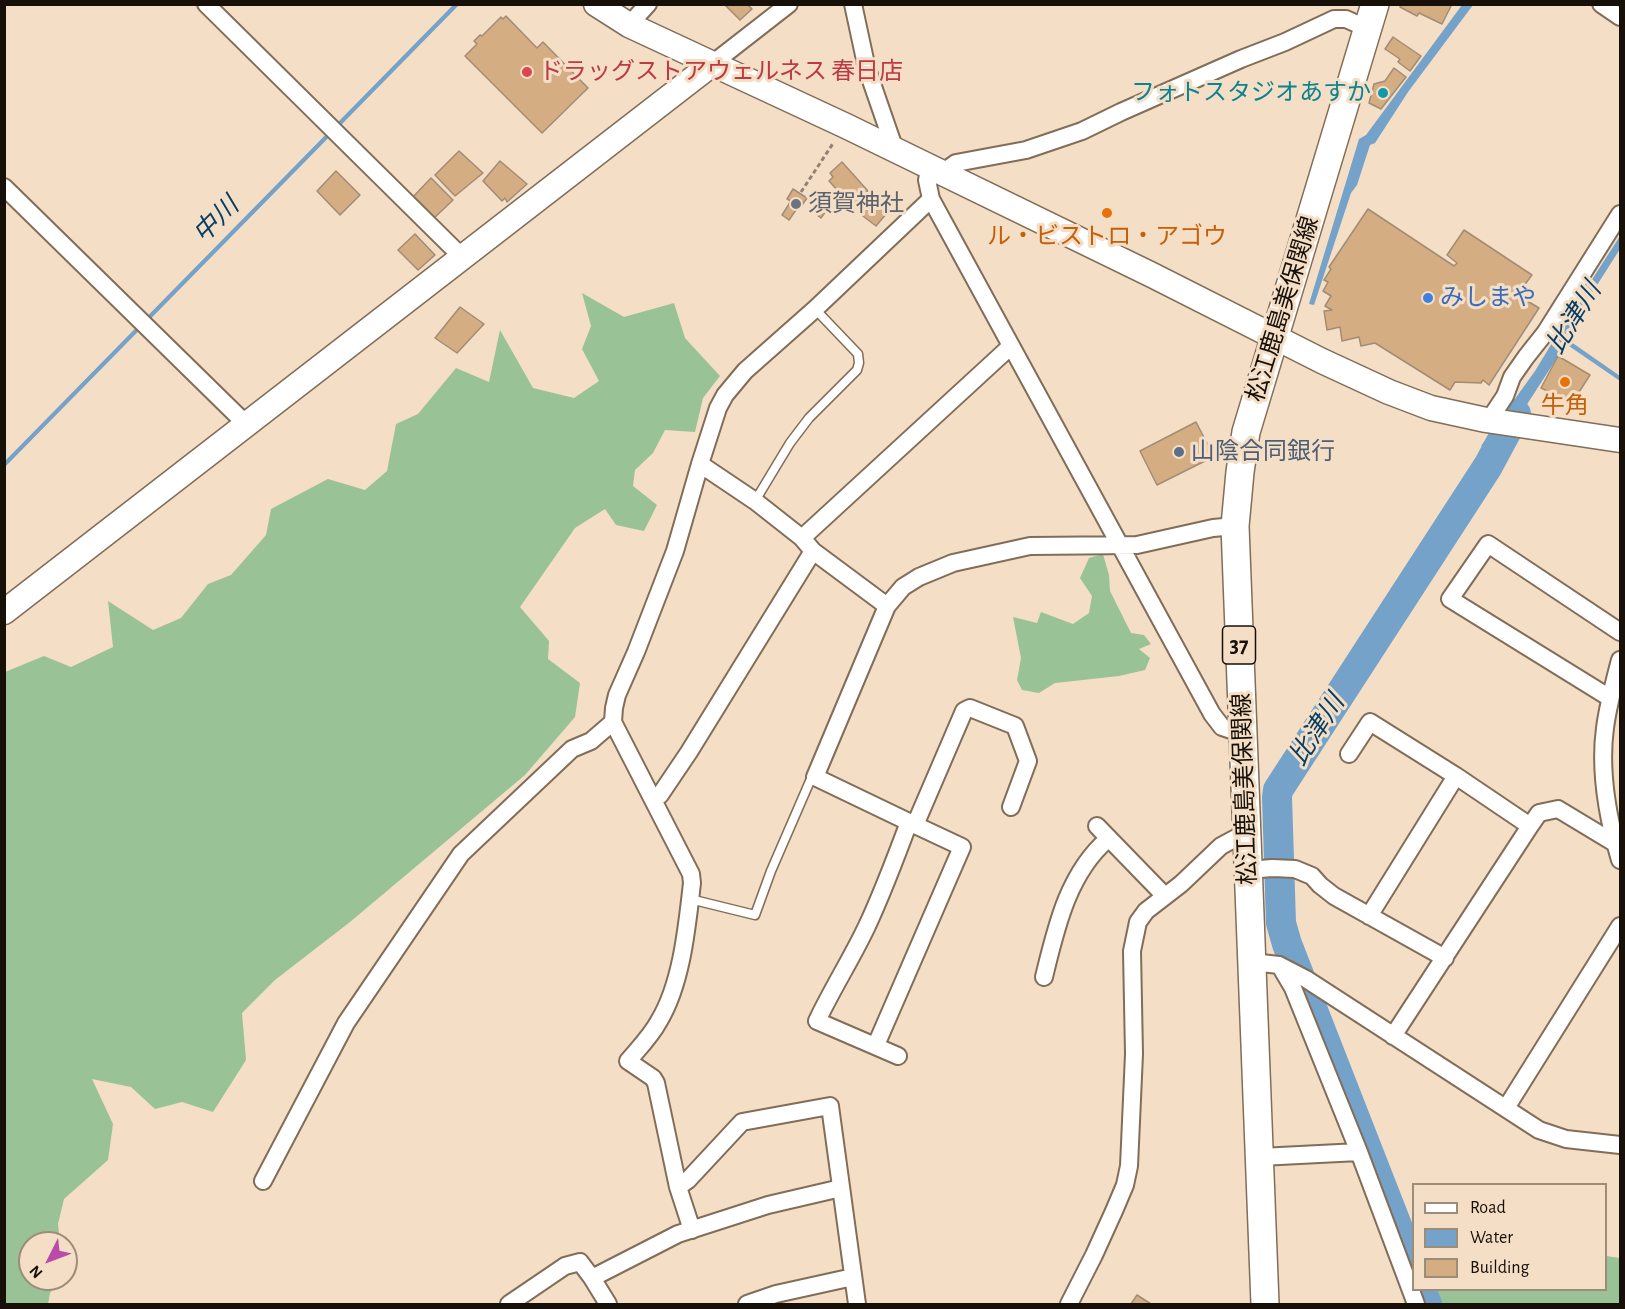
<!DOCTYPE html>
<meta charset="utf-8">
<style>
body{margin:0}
#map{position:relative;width:1625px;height:1309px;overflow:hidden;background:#f4dec6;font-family:"Alegreya Sans",sans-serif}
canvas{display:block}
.frame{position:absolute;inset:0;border:6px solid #171008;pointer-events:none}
.legend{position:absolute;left:1412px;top:1183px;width:195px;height:108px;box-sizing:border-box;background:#f4dec6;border:2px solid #9c8c7a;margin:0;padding:8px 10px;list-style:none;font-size:18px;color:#171008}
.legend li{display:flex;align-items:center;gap:12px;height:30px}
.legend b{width:30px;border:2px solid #9c8c7a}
.north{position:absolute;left:18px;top:1231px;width:60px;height:60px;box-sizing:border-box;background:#f4dec6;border:2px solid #9c8c7a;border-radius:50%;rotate:228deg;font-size:16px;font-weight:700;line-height:24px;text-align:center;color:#171008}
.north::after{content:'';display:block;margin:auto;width:21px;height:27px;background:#b94cab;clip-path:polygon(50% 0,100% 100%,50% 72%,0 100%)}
</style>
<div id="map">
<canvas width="1625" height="1309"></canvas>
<div class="frame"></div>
<ul class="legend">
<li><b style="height:8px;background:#fff"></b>Road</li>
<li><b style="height:16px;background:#75a2c9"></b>Water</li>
<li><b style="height:16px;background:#d5ad82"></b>Building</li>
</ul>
<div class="north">N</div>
</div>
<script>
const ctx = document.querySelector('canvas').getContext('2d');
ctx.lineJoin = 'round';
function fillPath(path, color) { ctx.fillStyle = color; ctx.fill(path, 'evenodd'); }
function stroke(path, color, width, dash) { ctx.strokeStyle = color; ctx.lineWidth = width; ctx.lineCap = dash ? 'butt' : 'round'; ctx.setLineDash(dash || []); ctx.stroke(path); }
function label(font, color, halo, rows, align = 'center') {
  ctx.font = font + ' "Alegreya Sans","Noto Sans JP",sans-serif'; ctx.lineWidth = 6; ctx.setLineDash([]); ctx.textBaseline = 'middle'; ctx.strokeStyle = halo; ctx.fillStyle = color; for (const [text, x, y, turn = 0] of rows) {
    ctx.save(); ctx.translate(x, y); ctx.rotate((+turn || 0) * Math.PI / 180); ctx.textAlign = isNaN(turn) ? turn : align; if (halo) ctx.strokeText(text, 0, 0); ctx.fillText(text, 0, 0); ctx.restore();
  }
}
fillPath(new Path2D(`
 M582 293 624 317 674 303 685 338 720 376 703 398 695 432 665 430 653 453 635 470 633 486 657 505 644 531 616 525 605 509 575 528 520 607 549 641 548 659 580 683 575 717 525 775 350 922 275 980 242 1013 246 1060 213 1112 182 1102 155 1109 131 1087 92 1079 113 1124 108 1160 64 1199 58 1224 60 1243H30V1279H61L50 1293 48 1304H5V672L44 656 71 667 113 647 108 601 153 630 181 618 208 584 231 575 266 535 271 509 328 479 365 490 387 471 396 424 418 414 456 368 489 382 500 330 533 388 574 398 599 381 582 349 591 326Z
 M1103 554 1109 575 1110 591 1131 633 1144 635 1151 644 1139 649 1150 658 1145 670 1119 676 1055 683 1039 693 1022 690 1017 680 1021 658 1013 617 1037 623 1041 612 1073 624 1089 613 1092 596 1080 578 1089 558Z
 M1606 1256 1620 1258V1304H1435L1430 1290H1606Z`), '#99c296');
fillPath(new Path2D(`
 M453 5H459L5 467V461Z
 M1462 5H1473L1408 92 1375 143 1370 145 1357 185 1351 193 1314 305 1309 304 1359 139 1366 135Z
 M1620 236V249L1564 337 1620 376V381L1566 344 1524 409 1502 449 1481 446 1535 371 1566 320Z`), '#75a2c9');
stroke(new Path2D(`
 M1414 1269 1287 944 1281 923 1277 797 1278 790 1488 466 1516 414
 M1421 1290 1427 1304`), '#75a2c9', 30);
const building = new Path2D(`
 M724 4H747L752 9 740 20Z
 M1401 4H1452L1442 24 1419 13 1417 16 1400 7Z
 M506 16 537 48 543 42 588 88 542 133 465 56 477 44 474 41 480 35 482 36 501 17 503 19Z
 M1393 37 1421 56 1410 71 1398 62 1400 59 1385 49Z
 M1394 68 1406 77 1381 109 1369 103 1374 84 1385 81Z
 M459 151 483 173 455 196 435 175Z
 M500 161 527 184 507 202 505 198 502 201 483 181Z
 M842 162 868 191 861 198 864 202 855 210 829 181 833 177 830 173Z
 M336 171 360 195 340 215 317 191Z
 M431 178 453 200 432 220 411 199Z
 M793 189 807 198 800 208 798 207 789 220 782 215 791 201 787 199Z
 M818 195 831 204 821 218 809 209Z
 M873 196 882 203 879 207 887 213 876 226 859 213Z
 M1368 209 1454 266 1457 263 1447 255 1464 230 1532 275 1523 287 1530 292 1524 299 1539 308 1489 385 1483 380 1481 383 1455 382 1450 390 1375 343 1361 346 1359 337 1342 341 1340 327 1327 330 1324 311 1332 310 1325 306 1331 296 1323 291 1328 282 1324 280 1331 269 1329 267Z
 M415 234 435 255 418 270 398 250Z
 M460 307 484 324 457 353 435 338Z
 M1558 356 1590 375 1572 403 1541 388Z
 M1196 422 1209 447 1214 444 1219 454 1157 485 1140 451Z
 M1137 1295 1151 1304H1131Z`);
fillPath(building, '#d5ad82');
stroke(building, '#a18c76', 1.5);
const lane = new Path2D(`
 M755 501 790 443 809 418 857 370 859 363 858 354 815 309
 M690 899 755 915 771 871 810 781 815 777`);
const street = new Path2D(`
 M206 4 462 257
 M853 4 867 69 895 150
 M1601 4 1620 17
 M629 25 648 4
 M712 64 789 4
 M930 167 927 180 931 199 1212 714 1222 727 1243 734
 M942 173 956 163 1026 150 1082 131 1121 112 1241 59 1285 42 1334 19H1346L1368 29
 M4 187 247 425
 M1489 420 1505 396 1512 377 1526 357 1545 333 1620 214
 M700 464 755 501 802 538 1011 346
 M813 551 887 606
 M1620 660C1614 683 1608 705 1605 728 1599 772 1608 819 1620 860
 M1610 698 1450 599 1488 544 1620 632
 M613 722 691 874 692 883C687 926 682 983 659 1021 651 1036 639 1048 628 1061L653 1078 656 1083 678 1187 688 1180 742 1122 830 1106 857 1304
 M1349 754 1370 722 1456 776 1369 916
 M1456 776 1530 826 1539 813 1558 809 1616 844
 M653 798 660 795 689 752 813 551 802 538
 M915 825 815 777 887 606 903 587 919 577 953 563 1030 546 1137 545 1213 528 1235 526
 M1097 826 1164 895
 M1249 870 1272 868 1295 869 1312 876 1320 885 1334 896 1445 958
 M1252 962 1279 965 1306 979 1539 1130 1566 1139 1620 1145
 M1280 966 1293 988 1359 1152 1416 1304
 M1044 977C1056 928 1068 873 1108 839
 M1393 1036 1530 826
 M876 1045 962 847 915 825 964 711 970 708 1015 726 1028 761 1011 807
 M898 1056 817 1021C832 989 852 958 867 926 883 892 896 857 909 822
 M1506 1108 1620 926
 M1260 1157 1359 1152
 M263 1181 346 1023 461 854 572 749 591 741 613 722 614 708 617 695 636 652 675 551 700 464 718 408 725 395 745 371 815 309 931 199
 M678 1187 692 1230
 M592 1278 678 1234 768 1205 841 1188
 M509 1304 565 1266 580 1262 592 1278 608 1304
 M747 1304 776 1294 853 1277
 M1069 1304 1094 1255 1114 1211 1125 1185 1129 1166 1134 1054 1132 951 1138 922 1146 911 1181 884 1221 846 1234 839 1247 835`);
const secondary = new Path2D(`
 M596 4 629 25 846 126 1152 275 1322 361 1389 392 1431 408 1486 420 1620 440
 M4 612 712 64`);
const primary = new Path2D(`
 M1265 1304 1235 526 1240 472 1246 432 1375 4`);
stroke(lane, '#816d58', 11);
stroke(street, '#816d58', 20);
stroke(secondary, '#816d58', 27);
stroke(primary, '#816d58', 30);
stroke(new Path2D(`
 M801 192 834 142`), '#918271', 3, [4.5, 3]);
stroke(lane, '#fff', 8);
stroke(street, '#fff', 16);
stroke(secondary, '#fff', 24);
stroke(primary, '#fff', 27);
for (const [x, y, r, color] of [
 [527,72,6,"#e0444e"],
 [1383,93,6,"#0f9aa8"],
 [796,204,6,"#6b7280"],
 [1107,213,6,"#e8710a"],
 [1428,298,6,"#3f7fe0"],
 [1565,382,6,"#e8710a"],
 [1179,452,6,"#5c6f8a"]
]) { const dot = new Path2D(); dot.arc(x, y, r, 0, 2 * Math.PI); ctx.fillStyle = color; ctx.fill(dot); stroke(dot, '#f4dec6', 2); }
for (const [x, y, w] of [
 [1239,645,33]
]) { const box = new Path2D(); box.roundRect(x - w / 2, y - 19, w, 38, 4.5); ctx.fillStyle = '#f4dec6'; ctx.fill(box); stroke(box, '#171008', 1.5); }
label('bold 22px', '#171008', null, [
 ["37",1239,645]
]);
label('24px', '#be3a42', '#f4dec6', [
 ["ドラッグストアウェルネス 春日店",539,72]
], 'left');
label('24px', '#0d838f', '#f4dec6', [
 ["フォトスタジオあすか",1371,93]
], 'right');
label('24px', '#5b616d', '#f4dec6', [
 ["須賀神社",808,204]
], 'left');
label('24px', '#c56008', '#f4dec6', [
 ["ル・ビストロ・アゴウ",1107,237],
 ["牛角",1565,406]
]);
label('24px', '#366cbe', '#f4dec6', [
 ["みしまや",1440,298]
], 'left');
label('24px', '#171008', '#f4dec6', [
 ["松江鹿島美保関線",1283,309,-73],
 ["松江鹿島美保関線",1245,789,-92]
]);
label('24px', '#4e5e75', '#f4dec6', [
 ["山陰合同銀行",1191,452]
], 'left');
label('italic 26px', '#073f64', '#f4dec6', [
 ["中川",216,220,-45],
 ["比津川",1574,318,-58],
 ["比津川",1317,730,-57]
]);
</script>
